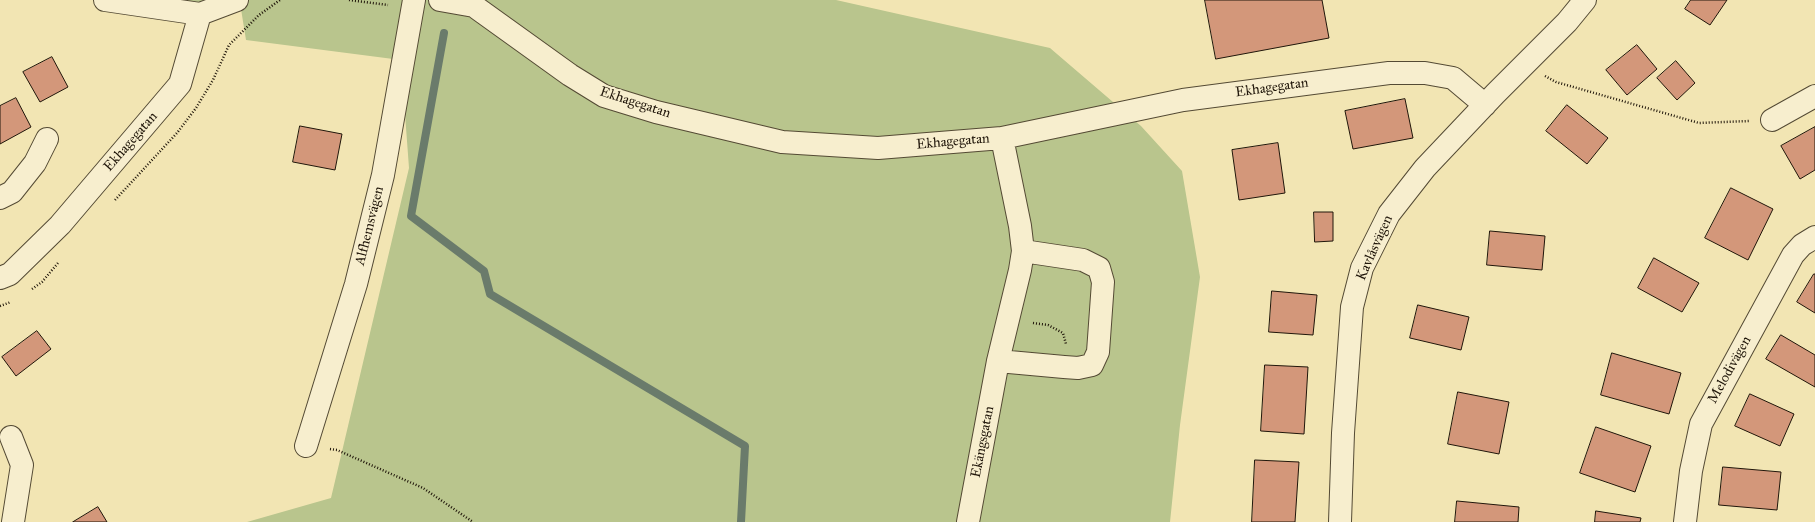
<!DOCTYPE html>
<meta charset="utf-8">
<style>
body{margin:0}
canvas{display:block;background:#f2e5b3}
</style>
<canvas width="1815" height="522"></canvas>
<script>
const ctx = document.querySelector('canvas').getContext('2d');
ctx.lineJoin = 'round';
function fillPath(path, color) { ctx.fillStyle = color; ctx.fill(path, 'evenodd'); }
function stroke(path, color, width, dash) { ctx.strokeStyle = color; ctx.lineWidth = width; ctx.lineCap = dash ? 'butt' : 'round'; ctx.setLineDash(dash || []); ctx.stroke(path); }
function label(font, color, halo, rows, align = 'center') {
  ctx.font = font + ' "IM FELL Great Primer",serif'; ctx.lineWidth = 4; ctx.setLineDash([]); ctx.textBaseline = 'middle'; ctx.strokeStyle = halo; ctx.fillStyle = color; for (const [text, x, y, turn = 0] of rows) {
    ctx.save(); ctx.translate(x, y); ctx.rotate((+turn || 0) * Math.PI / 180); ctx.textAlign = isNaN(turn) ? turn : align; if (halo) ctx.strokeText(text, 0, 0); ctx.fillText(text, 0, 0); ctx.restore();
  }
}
fillPath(new Path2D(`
 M184 0H836L1050 48 1141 126 1182 171 1200 277 1180 425 1170 522H247L331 498 409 168 401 60 246 40 241 9Z`), '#b9c58d');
stroke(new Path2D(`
 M444 33 411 216 484 271 490 294 745 446 741 522`), '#6a7b6b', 8);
const building = new Path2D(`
 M1205 0H1322L1329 38 1216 59Z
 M1691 0H1727L1710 25 1685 9Z
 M1637 45 1657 69 1627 95 1606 70Z
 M52 57 68 87 40 102 23 72Z
 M1676 61 1695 83 1677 100 1657 78Z
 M16 98 31 127 0 144V106Z
 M1405 99 1413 138 1353 149 1345 111Z
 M1567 105 1608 138 1587 164 1546 131Z
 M300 126 342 134 335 170 293 162Z
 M1815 127V170L1800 179 1781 146Z
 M1278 143 1285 193 1239 200 1232 150Z
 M1731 188 1773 209 1748 260 1705 238Z
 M1314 212H1333V241L1315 242Z
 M1490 231 1545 236 1542 270 1487 265Z
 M1654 258 1699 283 1682 312 1638 288Z
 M1814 274H1815V313L1797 302Z
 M1272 291 1317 295 1313 335 1269 332Z
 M1418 305 1469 317 1461 350 1410 338Z
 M37 331 51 349 16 376 2 357Z
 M1781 335 1815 355V387L1766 359Z
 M1612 353 1681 373 1669 414 1601 395Z
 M1265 365 1308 367 1304 434 1261 431Z
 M1458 392 1509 402 1499 454 1448 444Z
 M1750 394 1794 414 1780 446 1735 426Z
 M1596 427 1651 446 1635 492 1580 473Z
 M1255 460 1299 462 1295 522H1252Z
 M1723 467 1781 472 1777 510 1719 505Z
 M1457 501 1519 507 1518 522H1455Z
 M98 507 107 522H73Z
 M1596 511 1641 518 1640 522H1595Z`);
fillPath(building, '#d3977a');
stroke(building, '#20160a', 1);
const minor = new Path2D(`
 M105 0 200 14
 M440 0 474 6 570 75 604 96 656 112 782 142 878 148 1002 138 1183 100 1389 73H1425L1453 78 1485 105
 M1772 120 1815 96
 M0 198 12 192 35 163 47 139
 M0 278 10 274 60 225 180 84 200 14 237 0
 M998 361 1064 367 1078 368 1092 365 1098 352 1103 282 1099 268 1083 260 1023 251
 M11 437 22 465 13 522
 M306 446 356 284 383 175 414 0
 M968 522 998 361 1020 270 1023 251 1020 226 1002 138
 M1340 522 1343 433 1352 307 1362 268 1389 214 1425 168 1495 94 1567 22 1585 0
 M1685 522 1691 471 1701 424 1793 255 1802 245 1815 237`);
stroke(minor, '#544a34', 24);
stroke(new Path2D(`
 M349 0 388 5
 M1545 76 1556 82 1699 123 1749 121
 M115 200 177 133 196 108 213 80 229 45 259 15 280 0
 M32 289 42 282 58 263
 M0 306 11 302
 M1033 323 1048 325 1063 333 1066 344
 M330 449 337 450 423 488 473 522`), '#20160a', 2.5, [1, 2]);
stroke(minor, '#f7eece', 22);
label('14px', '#20160a', '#f7eece', [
 ["Ekhagegatan",1272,88,-8],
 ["Ekhagegatan",635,103,18],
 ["Ekhagegatan",131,142,-49],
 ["Ekhagegatan",953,142,-5],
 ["Alfhemsvägen",370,226,-76],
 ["Kavlåsvägen",1375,248,-66],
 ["Melodivägen",1730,370,-61],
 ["Ekängsgatan",983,442,-79]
]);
</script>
